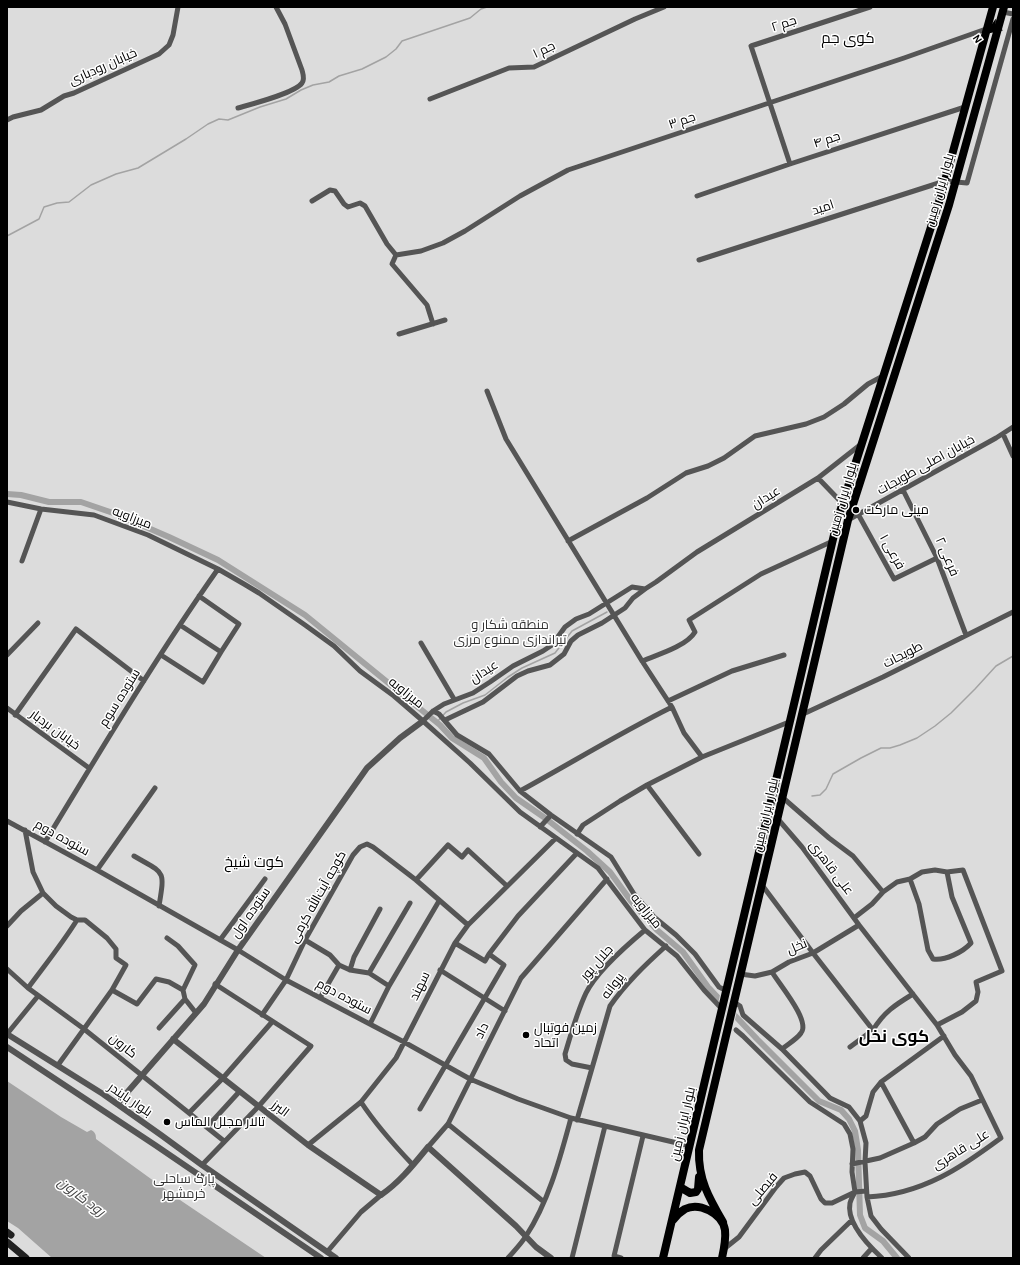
<!DOCTYPE html>
<meta charset="utf-8">
<style>
body{margin:0}
#map{position:relative;width:1020px;height:1265px;overflow:hidden;background:#fff;font-family:Karla,sans-serif}
canvas{display:block}
.frame{position:absolute;inset:0;border:8px solid #000;pointer-events:none}
.north{position:absolute;left:968px;top:12px;width:40px;height:40px;-webkit-text-stroke:3px #fff;paint-order:stroke;rotate:237deg;font-size:11px;font-weight:700;line-height:16px;text-align:center;color:#000}
.north::after{content:'';display:block;margin:auto;width:14px;height:18px;background:#000;clip-path:polygon(50% 0,100% 100%,50% 72%,0 100%)}
</style>
<div id="map">
<canvas width="1020" height="1265"></canvas>
<div class="frame"></div>
<div class="north">N</div>
</div>
<script>
const ctx = document.querySelector('canvas').getContext('2d');
ctx.lineJoin = 'round';
function fillPath(path, color) { ctx.fillStyle = color; ctx.fill(path, 'evenodd'); }
function stroke(path, color, width, dash) { ctx.strokeStyle = color; ctx.lineWidth = width; ctx.lineCap = dash ? 'butt' : 'round'; ctx.setLineDash(dash || []); ctx.stroke(path); }
function label(font, color, halo, rows, align = 'center') {
  ctx.font = font + ' Karla,Cairo,sans-serif'; ctx.lineWidth = 3; ctx.setLineDash([]); ctx.textBaseline = 'middle'; ctx.strokeStyle = halo; ctx.fillStyle = color; for (const [text, x, y, turn = 0] of rows) {
    ctx.save(); ctx.translate(x, y); ctx.rotate((+turn || 0) * Math.PI / 180); ctx.textAlign = isNaN(turn) ? turn : align; if (halo) ctx.strokeText(text, 0, 0); ctx.fillText(text, 0, 0); ctx.restore();
  }
}
fillPath(new Path2D(`
 M7 7H1013V1258H7Z`), '#dcdcdc');
fillPath(new Path2D(`
 M7 1081 61 1117 87 1132 91 1130C95 1132 96 1134 96 1139L180 1200 266 1258H52L18 1228 7 1221Z`), '#a3a3a3');
stroke(new Path2D(`
 M7 236 39 219 44 207 57 203 69 202 91 185 116 174 138 168 186 139 208 124 219 119 228 120 260 107 286 99 301 90 313 85 329 82 339 76 362 69 386 57 396 49 402 41 470 18 481 9 487 7
 M437 722 446 712 463 703 485 695 508 677 522 668 555 653 572 631 607 612
 M812 796 820 795 826 789 833 774 861 758 881 748H890L900 745 917 738 935 726 951 713 975 689 996 666 1013 656`), '#a3a3a3', 1.5);
stroke(new Path2D(`
 M7 494 21 495 49 502H81L116 514 169 537 218 560 305 615 440 725 452 738 484 758 501 782 516 798 545 818 587 851 610 872 631 901 657 930 683 952 708 987 757 1039 819 1101 841 1110 849 1119 855 1131 858 1150 860 1215 865 1228 883 1241 897 1258`), '#a3a3a3', 6);
const primary = new Path2D(`
 M680 1187 690 1193 696 1192 698 1189 699 1177
 M673 1220C676 1216 680 1212 685 1209 699 1202 722 1213 725 1230 726 1239 724 1249 722 1258
 M723 1222C709 1198 698 1179 699 1150L848 520 949 205 1004 7
 M663 1258 838 518 939 202 993 7`);
stroke(primary, '#dbdbdb', 10);
stroke(new Path2D(`
 M1003 12 1013 14
 M430 99 509 68 534 67 635 19 664 7
 M238 108C252 104 295 93 302 83 305 79 303 74 302 70L285 24 276 7
 M7 120 13 117 41 110 64 96 74 93 159 54 169 45 173 35 178 7
 M790 164 751 46 870 7
 M697 196 790 164 965 107
 M312 201 330 190 335 191 344 204 348 207 360 203 365 206 387 244 396 255 392 264 427 305 433 324
 M396 255 421 251 443 243 465 231 520 196 568 170 904 58 986 29
 M699 260 945 181 967 183 1013 19
 M399 334 445 320
 M487 391 506 439 642 661 672 707 684 733 702 757
 M1003 434 1013 456
 M903 490 937 558 966 635
 M7 502 41 509 94 515 148 535 218 569 244 584 259 593 305 625 334 646 360 671 394 696 423 721 470 763 520 812 598 868 645 930 677 956 704 990 722 1009
 M843 504 818 478 860 445
 M858 514 894 579 937 558
 M848 520 996 438 1013 427
 M568 541 647 498 686 473 708 466 724 458 755 436 806 424 824 417 844 404 868 384 883 376
 M22 561 41 509
 M180 625 221 652 239 624 199 596
 M421 643 454 699
 M7 655 38 623
 M161 655 203 682 221 652
 M642 661C657 655 687 646 695 632L689 620 761 574 833 541
 M668 701 732 671 784 655
 M7 708 89 768
 M433 711 439 714 457 735 489 754 520 791 551 815 611 857 634 894 654 917 676 935 695 954 719 987 727 991
 M15 715 76 629 144 681
 M801 715 883 677 1013 612
 M445 720 483 702 517 676 528 671 550 665 564 654 571 641 578 635 602 623 625 608 633 598 645 589 656 582 697 552 818 478
 M423 721 433 711 444 704 473 693 490 682 513 666 543 651 552 645 565 627 576 619 589 614 632 587 645 589
 M647 785 699 854
 M520 791C571 763 620 733 672 707
 M782 797 829 838 853 856 883 892
 M7 821 97 870 238 950 286 980 404 1042 470 1079 518 1099 571 1118 690 1146
 M540 827 551 815
 M25 830 33 872 43 893 56 906 71 917 77 920H85L107 938 116 949V958L126 965 112 990 137 1004 156 979 169 982 183 990 185 999 196 1013
 M577 834 583 825 620 801 647 785 702 757 789 722
 M45 842C101 750 156 657 218 569
 M134 856C165 874 165 869 159 906
 M97 870 155 788
 M910 879 919 904 928 950 933 959C945 961 963 952 971 943L952 897 947 872
 M416 880 448 845 462 857 468 850 507 886
 M762 885 813 953 873 1030 850 1047
 M854 918 872 904 883 892 897 882 910 879 922 872 935 870 947 872 963 870 1002 971 976 982 978 992 976 1001 962 1012 937 1025
 M7 926 21 911 43 893
 M167 938 178 946 195 965 183 990
 M220 940 265 879
 M305 940 330 955 339 965 350 970 369 973 389 986
 M455 943 485 961 489 954
 M7 969 28 988 84 1029 224 1141
 M350 970 354 957 380 909
 M440 970 505 1011
 M772 972C779 984 811 1021 801 1033 797 1039 788 1044 782 1049
 M369 973 410 903
 M740 974 755 976 772 972 789 962 813 953 859 925
 M28 988C45 965 62 944 77 920
 M320 998 339 965
 M734 1002 740 1006 743 1015 782 1049 830 1098 849 1107 860 1121 866 1143 865 1162 867 1197C892 1196 919 1188 941 1177 962 1167 982 1152 1001 1138L971 1076 955 1055 937 1025 859 925 802 847 777 818
 M262 1015 286 980 305 940 353 855 360 847 367 844 373 847 416 880 468 925
 M370 1024 389 986 439 901
 M159 1028 185 999
 M736 1030 743 1036 810 1102 844 1124 850 1134 853 1149 852 1172 855 1192 866 1191
 M873 1030C884 1012 895 1005 913 994
 M7 1034 38 996
 M58 1065 112 990
 M592 1068 572 1064 566 1060 565 1054C571 1034 577 1012 586 993 596 973 627 945 645 930
 M881 1082 914 1143 925 1137 937 1124 960 1109 982 1100
 M361 1102C376 1125 394 1145 413 1165
 M420 1109 504 965 489 954 518 916 577 853
 M189 1113 223 1078 272 1022
 M577 1120 610 1006C626 983 645 965 666 946
 M860 1121 866 1116 873 1092 881 1082 944 1036
 M448 1124 544 1202
 M207 1127 239 1092
 M308 1145 361 1102 396 1058 455 943 468 925 556 838
 M428 1147 448 1124 521 978 607 879
 M852 1164 880 1158 914 1143
 M202 1165 258 1107 311 1046 215 984
 M867 1197 871 1216 881 1229 909 1258
 M724 1249 739 1237 776 1187 784 1178 795 1174 805 1172 810 1176 821 1199 825 1203H832L855 1192C853 1196 851 1199 850 1203 846 1223 869 1246 882 1258
 M327 1252 361 1212 381 1195
 M508 1258C514 1251 521 1244 526 1236 549 1201 560 1158 571 1118
 M572 1258 605 1126
 M621 1258 614 1256 643 1136
 M815 1258 821 1250 852 1220
 M863 1258 872 1248`), '#555', 5);
stroke(new Path2D(`
 M7 1034 103 1094 161 1135 202 1165 336 1258
 M173 1039 308 1145 381 1195C400 1182 414 1164 428 1147L516 1226 536 1247 551 1258
 M7 1047 155 1145 321 1258
 M117 1104 204 1004 238 950 367 768 400 738 423 721`), '#555', 6);
stroke(new Path2D(`
 M7 1232 11 1235
 M7 1242 26 1258`), '#222', 7);
stroke(primary, '#000', 8);
for (const [x, y, r, color] of [
 [856,510,4,"#000"],
 [526,1035,4,"#000"],
 [167,1122,4,"#000"]
]) { const dot = new Path2D(); dot.arc(x, y, r, 0, 2 * Math.PI); ctx.fillStyle = color; ctx.fill(dot); stroke(dot, '#fff', 1.5); }
label('13px', '#000', '#fff', [
 ["جم ۲",784,24,-18],
 ["جم ۱",544,50,-25],
 ["خیابان رودباری",103,67,-24],
 ["جم ۳",682,121,-19],
 ["جم ۴",827,140,-18],
 ["بلوار ایران زمین",940,190,-74],
 ["امید",823,208,-18],
 ["خیابان اصلی طویجات",926,465,-29],
 ["عیدان",766,498,-32],
 ["بلوار ایران زمین",843,499,-74],
 ["میرزاویه",132,518,21],
 ["فرعی ۱",892,552,61],
 ["فرعی ۲",947,557,67],
 ["طویجات",903,655,-27],
 ["عیدان",484,672,-33],
 ["میرزاویه",406,693,39],
 ["ستوده سوم",120,698,-58],
 ["خیابان بردبار",55,730,36],
 ["بلوار ایران زمین",766,815,-77],
 ["ستوده دوم",62,838,29],
 ["علی قاهری",831,868,53],
 ["کوچه آیت‌الله کرمی",318,897,-61],
 ["میرزاویه",646,911,51],
 ["ستوده اول",251,913,-55],
 ["نخل",797,947,-23],
 ["جلال پور",597,963,-49],
 ["سهند",420,986,-64],
 ["پروانه",613,986,-53],
 ["ستوده دوم",344,997,28],
 ["داد",482,1031,-63],
 ["کارون",123,1046,39],
 ["بلوار بایندر",130,1100,34],
 ["البرز",280,1109,37],
 ["بلوار ایران زمین",683,1124,-77],
 ["علی قاهری",961,1150,-32],
 ["فیصلی",763,1189,-50]
]);
label('13px', '#000', '#fff', [
 ["مینی مارکت",864,510],
 ["زمین فوتبال",534,1028],
 ["اتحاد",534,1043],
 ["تالار مجلل الماس",175,1122]
], 'left');
label('13px', '#333', '#fff', [
 ["منطقه شکار و",510,625],
 ["تیراندازی ممنوع مرزی",510,640],
 ["پارک ساحلی",184,1179],
 ["خرمشهر",184,1194]
]);
label('italic 14px', '#444', '#fff', [
 ["رود کارون",81,1197,37]
]);
label('15px', '#000', '#fff', [
 ["کوی جم",848,39],
 ["کوت شیخ",254,863]
]);
label('bold 17px', '#000', '#fff', [
 ["کوی نخل",894,1037]
]);
</script>
